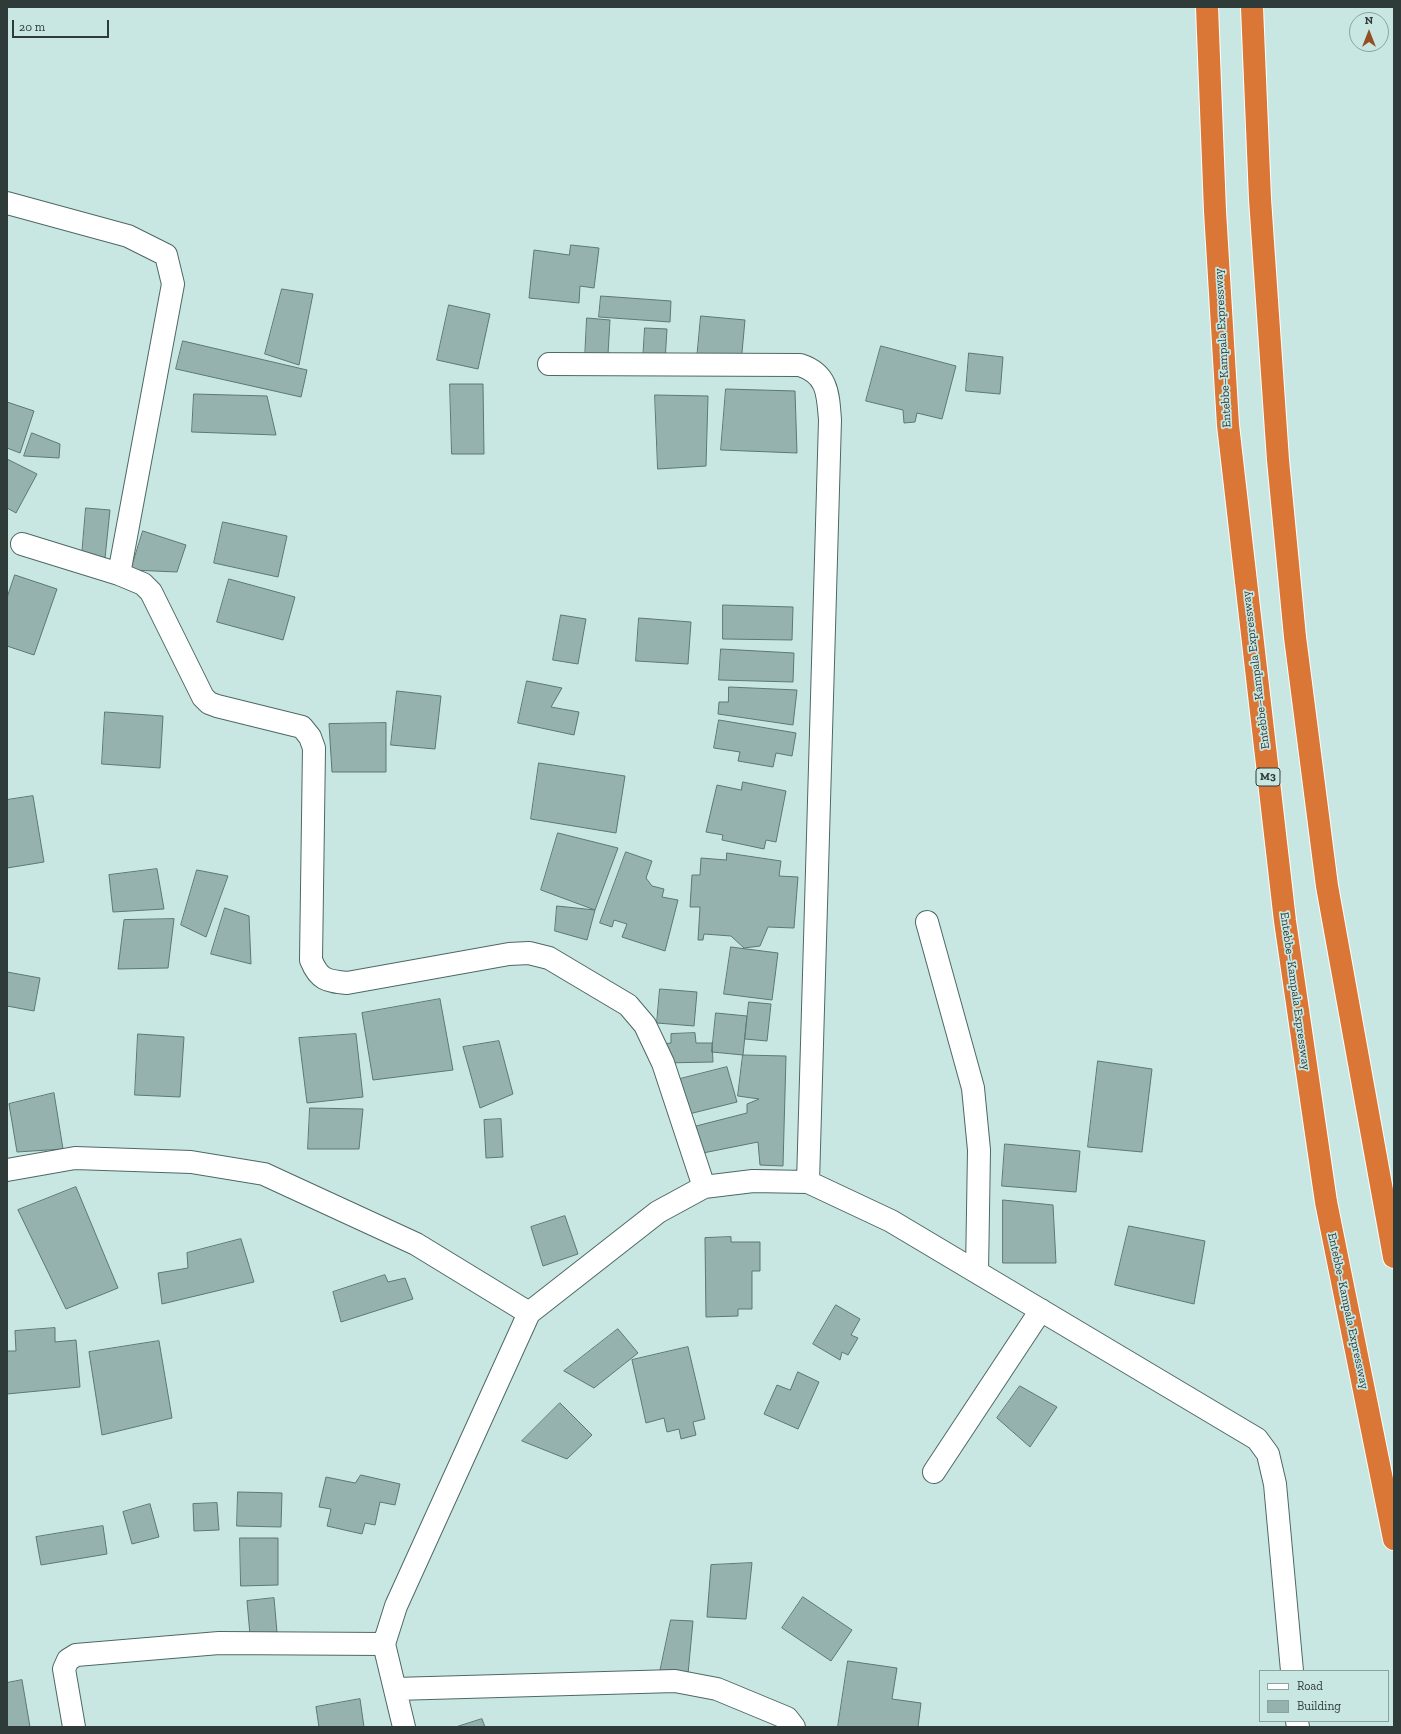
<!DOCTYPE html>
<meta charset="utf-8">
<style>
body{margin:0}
#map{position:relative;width:1401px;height:1734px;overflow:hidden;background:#c9e7e2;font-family:"Zilla Slab",serif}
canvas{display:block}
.frame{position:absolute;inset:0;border:8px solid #2f3b39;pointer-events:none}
.legend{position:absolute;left:1259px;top:1670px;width:130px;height:52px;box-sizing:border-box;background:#c9e7e2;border:1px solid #8ba29e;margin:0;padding:5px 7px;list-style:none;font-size:12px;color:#2f3b39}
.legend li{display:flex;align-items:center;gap:8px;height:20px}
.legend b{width:20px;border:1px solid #8ba29e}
.north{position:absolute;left:1349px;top:12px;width:40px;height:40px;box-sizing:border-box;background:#c9e7e2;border:1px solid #8ba29e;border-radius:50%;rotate:0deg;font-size:11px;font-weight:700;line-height:16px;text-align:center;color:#2f3b39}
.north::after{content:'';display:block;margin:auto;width:14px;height:18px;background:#934e22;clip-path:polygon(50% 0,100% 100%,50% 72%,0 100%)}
.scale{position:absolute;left:12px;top:20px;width:97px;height:18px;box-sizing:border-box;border:2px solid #2f3b39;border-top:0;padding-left:5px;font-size:12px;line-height:14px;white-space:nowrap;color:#2f3b39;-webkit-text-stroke:3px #c9e7e2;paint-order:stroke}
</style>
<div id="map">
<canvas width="1401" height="1734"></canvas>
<div class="frame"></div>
<ul class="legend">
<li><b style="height:5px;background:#fff"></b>Road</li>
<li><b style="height:11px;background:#96b2ae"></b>Building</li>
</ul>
<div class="north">N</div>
<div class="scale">20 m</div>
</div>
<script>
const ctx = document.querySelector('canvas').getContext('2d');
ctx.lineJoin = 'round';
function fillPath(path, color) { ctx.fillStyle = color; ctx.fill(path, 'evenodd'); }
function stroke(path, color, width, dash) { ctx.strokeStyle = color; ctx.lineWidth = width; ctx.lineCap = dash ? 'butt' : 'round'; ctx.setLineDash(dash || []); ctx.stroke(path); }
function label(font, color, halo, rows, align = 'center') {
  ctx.font = font + ' "Zilla Slab",serif'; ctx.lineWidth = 3.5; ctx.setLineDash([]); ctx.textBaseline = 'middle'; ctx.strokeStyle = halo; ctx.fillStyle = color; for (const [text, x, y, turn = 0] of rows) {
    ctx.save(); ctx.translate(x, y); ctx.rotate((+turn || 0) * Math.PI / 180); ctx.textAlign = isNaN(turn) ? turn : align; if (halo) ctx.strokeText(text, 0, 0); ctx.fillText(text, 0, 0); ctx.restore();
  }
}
const building = new Path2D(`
 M571 245 599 248 594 288 580 286 579 303 529 298 534 250 569 255Z
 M282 289 313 294 299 365 265 354Z
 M601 296 671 301 670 322 599 317Z
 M449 305 490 314 478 369 437 360Z
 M701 316 745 320 741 363 697 359Z
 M587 318 610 320 608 354 585 358Z
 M645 328 667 329 665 361 643 360Z
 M183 341 307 370 301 397 176 369Z
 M881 346 956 366 942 419 917 413 915 422 904 423 903 410 866 401Z
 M969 353 1003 357 1000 394 966 391Z
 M450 384H483L484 454H452Z
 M726 389 795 391 797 453 721 450Z
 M194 394 267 396 276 435 192 432Z
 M655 395 708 396 706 466 658 469Z
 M7 402 34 411 20 453 7 448Z
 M32 433 60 444 59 458 24 456Z
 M7 459 37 474 16 513 7 508Z
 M86 508 110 510 105 558 82 555Z
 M223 522 287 536 278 577 214 563Z
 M143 531 186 545 177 572 131 570Z
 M15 575 57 589 34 655 7 646V598Z
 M229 579 295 597 283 640 217 622Z
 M723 605 793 607 792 640 723 639Z
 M561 615 586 619 578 664 553 660Z
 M639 618 691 622 688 664 636 661Z
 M721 649 794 653 793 682 719 680Z
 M527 681 562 688 551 707 579 712 574 735 518 723Z
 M729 687 797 690 793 725 718 714 719 702H728Z
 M397 691 441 696 435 749 391 745Z
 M105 712 163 716 160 768 102 764Z
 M719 720 796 733 792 756 776 753 773 767 738 761 740 752 714 748Z
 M386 723V772H332L329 724Z
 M539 763 625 776 616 833 531 819Z
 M743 782 786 791 776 842 766 840 764 849 722 840 723 835 706 832 717 785 741 790Z
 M33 796 44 862 7 868V800Z
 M558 833 618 848 595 910 541 890Z
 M626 852 652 861 646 878 652 886 664 889 662 897 678 900 665 951 622 937 627 924 614 920 612 927 600 923Z
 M727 853 781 861 779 876 798 877 794 928 768 927 760 946 744 948 731 936 704 934 703 940H698L700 907H690L692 875H700L701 858 726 860Z
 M157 869 164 909 113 912 109 875Z
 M197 870 228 876 206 937 181 925Z
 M557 906 595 910 587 940 555 931Z
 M225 908 249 916 251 964 211 954Z
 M174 919 168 968 118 969 124 920Z
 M731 947 778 953 772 1000 724 994Z
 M7 972 40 978 34 1011 7 1006Z
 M660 989 697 992 694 1026 657 1023Z
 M440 999 453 1070 373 1080 362 1013Z
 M749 1002 771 1004 767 1041 745 1039Z
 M716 1013 747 1016 743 1055 712 1052Z
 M695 1033 696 1043H712L713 1062 663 1063V1044L671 1043V1034Z
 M138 1034 184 1037 180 1097 135 1095Z
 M356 1034 363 1097 307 1103 299 1038Z
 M499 1041 513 1094 480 1108 463 1047Z
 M743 1055 786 1056 783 1166 760 1165 758 1142 703 1153 696 1126 747 1113V1104L759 1099 738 1096Z
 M1098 1061 1152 1069 1142 1152 1088 1147Z
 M727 1067 737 1102 685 1115 676 1080Z
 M54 1093 63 1149 17 1152 9 1104Z
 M310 1108 363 1109 359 1149H308Z
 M501 1119 503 1157 486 1158 484 1120Z
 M1005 1144 1080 1151 1076 1192 1002 1186Z
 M76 1187 118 1288 66 1309 18 1210Z
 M1003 1200 1053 1205 1056 1263H1003Z
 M565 1216 578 1254 543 1266 531 1227Z
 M1129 1226 1205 1241 1194 1304 1115 1285Z
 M731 1237V1242H760V1271H752V1309H738V1316L706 1317 705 1238Z
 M241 1239 254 1282 162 1304 158 1273 188 1268 187 1253Z
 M385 1275 388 1282 405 1278 413 1299 341 1322 333 1292Z
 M836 1305 860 1319 851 1335 858 1338 848 1355 842 1352 840 1360 813 1344Z
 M55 1328V1342L76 1340 80 1387 7 1394V1351H16L15 1331Z
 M618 1329 638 1353 594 1388 564 1371Z
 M159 1341 172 1418 102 1435 89 1352Z
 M688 1347 705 1419 693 1422 696 1435 681 1439 679 1429 667 1432 664 1418 646 1423 632 1360Z
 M798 1372 819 1382 798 1429 764 1414 777 1385 790 1390Z
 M1020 1386 1057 1407 1030 1447 997 1418Z
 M560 1403 592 1435 567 1459 522 1441Z
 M361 1475 400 1484 395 1505 380 1502 375 1525 365 1523 362 1534 327 1526 331 1509 319 1507 326 1477 355 1483Z
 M238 1492 282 1493 281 1527 237 1526Z
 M217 1503 219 1530 194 1531 193 1504Z
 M150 1504 159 1537 132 1544 123 1512Z
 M103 1526 107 1554 41 1565 36 1537Z
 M240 1538H278V1585L241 1586Z
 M752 1563 746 1619 707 1617 711 1565Z
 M803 1597 852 1630 831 1661 782 1628Z
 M274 1598 277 1632 250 1635 247 1601Z
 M671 1620 693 1621 688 1674 660 1672Z
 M848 1661 897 1668 892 1699 921 1703 918 1727H838Z
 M22 1680 30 1727H7V1683Z
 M360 1699 364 1727H319L316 1707Z
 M482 1719 485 1727H456Z`);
fillPath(building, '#96b2ae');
stroke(building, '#5d7874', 1);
const minor = new Path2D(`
 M7 203 128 236 166 255 173 284 119 574
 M549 364 800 365C828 374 828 394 830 420L808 1182
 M22 544 119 574 143 584 151 592 203 697 209 703 217 706 302 727 310 737 314 748 311 960C319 980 327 981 347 983L509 954 529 953 549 958 628 1005 645 1025 663 1063 704 1187
 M927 922 973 1088 979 1150 977 1272
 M7 1170 75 1158 191 1162 264 1174 416 1244 529 1313
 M934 1472 1041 1310
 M395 1689 675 1681 717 1689 787 1718 794 1727
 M1297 1721 1298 1727
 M74 1727 64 1669 68 1660 76 1655 219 1643 384 1644
 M404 1727 384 1644 396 1606 529 1313 658 1212 704 1187 753 1181 808 1182 891 1221 1257 1439 1268 1454 1275 1484 1292 1671`);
const motorway = new Path2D(`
 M1207 7 1215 211 1228 425 1285 921 1326 1202 1394 1539
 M1252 7 1260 199 1278 460 1295 637 1327 886 1394 1257`);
stroke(minor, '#4e6864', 24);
stroke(motorway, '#fff', 24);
stroke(minor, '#fff', 22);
stroke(motorway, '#da7736', 22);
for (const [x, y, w] of [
 [1268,777,24]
]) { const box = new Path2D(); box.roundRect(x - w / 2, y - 9, w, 18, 3); ctx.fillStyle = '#c9e7e2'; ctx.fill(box); stroke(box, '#2f3b39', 1); }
label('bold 11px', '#2f3b39', null, [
 ["M3",1268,777]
]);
label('12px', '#2f3b39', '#c9e7e2', [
 ["Entebbe–Kampala Expressway",1223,348,-93],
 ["Entebbe–Kampala Expressway",1256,670,-97],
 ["Entebbe–Kampala Expressway",1295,991,82],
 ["Entebbe–Kampala Expressway",1348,1311,78]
]);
</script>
